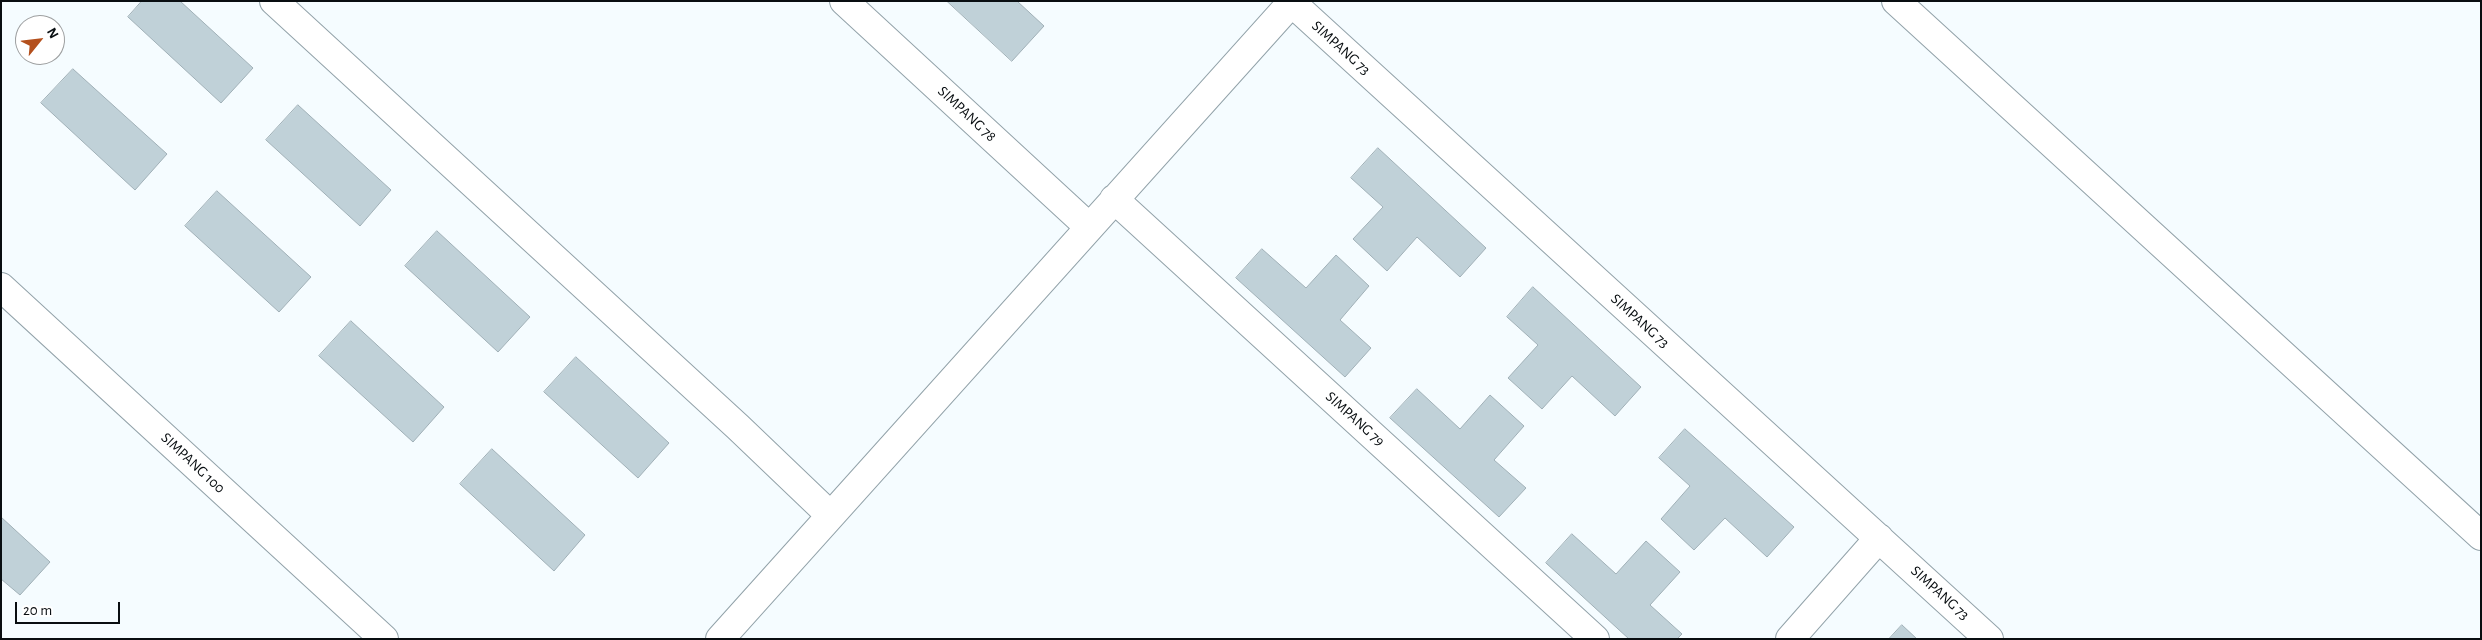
<!DOCTYPE html>
<style>
body{margin:0}
#map{position:relative;width:2482px;height:640px;overflow:hidden;background:#f5fcff;font-family:"Alegreya Sans",sans-serif}
canvas{display:block}
.frame{position:absolute;inset:0;border:2px solid #090e11;pointer-events:none}
.north{position:absolute;left:15px;top:15px;width:50px;height:50px;box-sizing:border-box;background:#fff;border:1px solid #9d9fa0;border-radius:50%;rotate:61deg;font-size:14px;font-weight:700;line-height:20px;text-align:center;color:#090e11}
.north::after{content:'';display:block;margin:auto;width:18px;height:22px;background:#b4501d;clip-path:polygon(50% 0,100% 100%,50% 72%,0 100%)}
.scale{position:absolute;left:15px;top:602px;width:105px;height:22px;box-sizing:border-box;border:2px solid #090e11;border-top:0;padding-left:6px;font-size:15px;line-height:18px;white-space:nowrap;color:#090e11;-webkit-text-stroke:4px #fff;paint-order:stroke}
</style>
<div id="map">
<canvas width="2482" height="640"></canvas>
<div class="frame"></div>
<div class="north">N</div>
<div class="scale">20 m</div>
</div>
<script>
const ctx = document.querySelector('canvas').getContext('2d');
ctx.lineJoin = 'round';
function fillPath(path, color) { ctx.fillStyle = color; ctx.fill(path, 'evenodd'); }
function stroke(path, color, width, dash) { ctx.strokeStyle = color; ctx.lineWidth = width; ctx.lineCap = dash ? 'butt' : 'round'; ctx.setLineDash(dash || []); ctx.stroke(path); }
function label(font, color, halo, rows, align = 'center') {
  ctx.font = font + ' "Alegreya Sans",sans-serif'; ctx.lineWidth = 4.5; ctx.setLineDash([]); ctx.textBaseline = 'middle'; ctx.strokeStyle = halo; ctx.fillStyle = color; for (const [text, x, y, turn = 0] of rows) {
    ctx.save(); ctx.translate(x, y); ctx.rotate((+turn || 0) * Math.PI / 180); ctx.textAlign = isNaN(turn) ? turn : align; if (halo) ctx.strokeText(text, 0, 0); ctx.fillText(text, 0, 0); ctx.restore();
  }
}
const building = new Path2D(`
 M142 1H180L253 68 221 103 128 17Z
 M947 1H1017L1044 26 1012 61Z
 M73 69 167 154 135 190 41 103Z
 M298 105 391 190 360 226 266 140Z
 M1378 148 1486 248 1460 277 1417 237 1387 271 1353 239 1383 207 1351 178Z
 M217 191 311 277 279 312 185 226Z
 M437 231 530 317 498 352 405 266Z
 M1262 249 1306 288 1336 255 1369 286 1340 320 1371 348 1345 377 1236 278Z
 M1533 287 1641 387 1615 416 1572 376 1542 409 1508 378 1538 345 1507 317Z
 M351 321 444 407 413 442 319 356Z
 M576 357 669 443 638 478 544 392Z
 M1417 389 1460 429 1490 395 1524 426 1494 460 1526 488 1499 517 1390 418Z
 M1685 429 1794 527 1767 557 1725 518 1694 550 1661 519 1690 486 1659 458Z
 M492 449 585 535 554 571 460 484Z
 M1 517 50 562 20 595 1 579Z
 M1572 534 1616 574 1646 541 1680 572 1650 605 1682 634 1677 639H1629L1546 563Z
 M1902 625 1917 639H1889Z`);
fillPath(building, '#c0d1d8');
stroke(building, '#a0b0b7', 1);
const street = new Path2D(`
 M274 1 738 427 830 515
 M844 1 1089 227
 M1896 1 2481 536
 M1291 2 1989 639
 M1114 199 1595 639
 M1 287 384 639
 M720 639 1293 1
 M1790 639 1879 538`);
stroke(street, '#92a2a9', 30);
stroke(street, '#fff', 28);
label('15px', '#090e11', '#fff', [
 ["SIMPANG 73",1341,48,42],
 ["SIMPANG 78",967,114,43],
 ["SIMPANG 73",1640,321,42],
 ["SIMPANG 79",1355,419,42],
 ["SIMPANG 100",193,463,43],
 ["SIMPANG 73",1940,593,42]
]);
</script>
